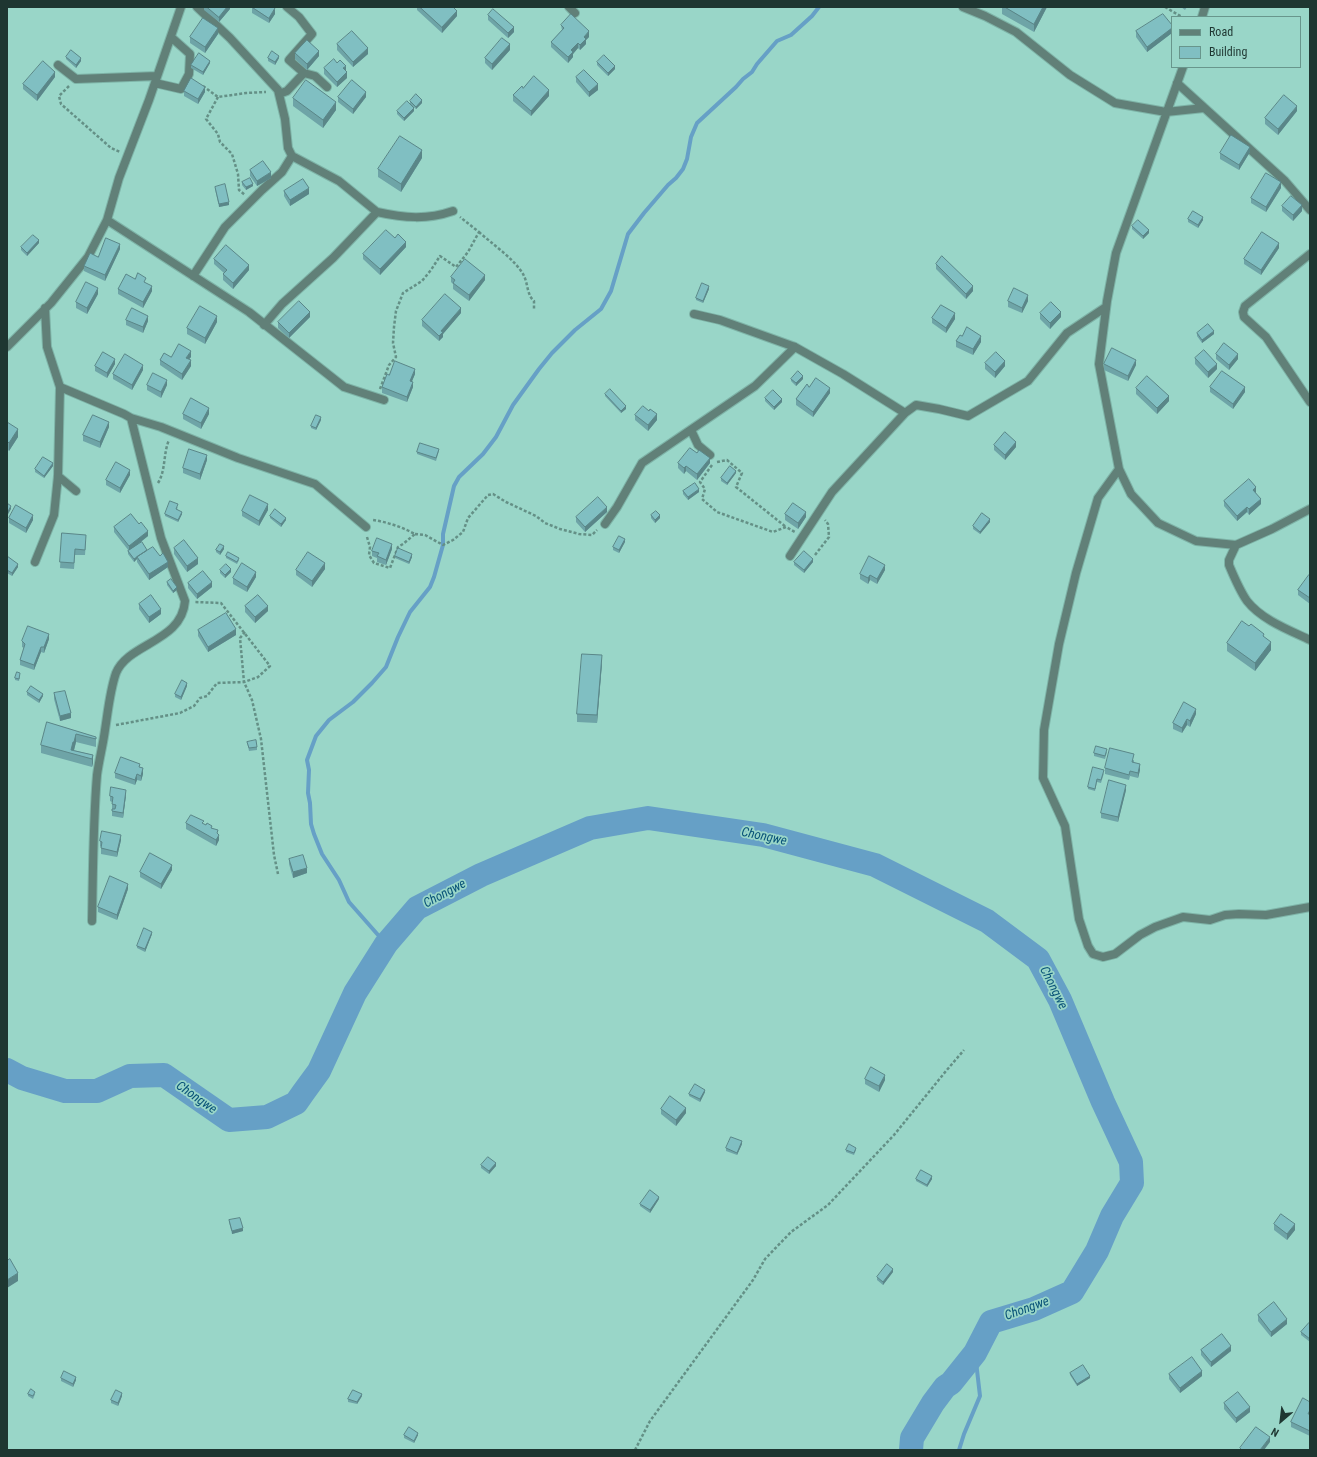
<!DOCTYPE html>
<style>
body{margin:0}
#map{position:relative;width:1317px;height:1457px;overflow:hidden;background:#99d6c8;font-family:"Roboto Condensed",sans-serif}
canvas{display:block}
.frame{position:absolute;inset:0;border:8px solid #1e3631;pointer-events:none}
.legend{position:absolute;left:1171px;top:16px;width:130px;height:52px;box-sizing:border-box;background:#99d6c8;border:1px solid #68968c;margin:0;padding:5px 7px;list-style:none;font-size:12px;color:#1e3631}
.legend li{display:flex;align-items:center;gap:8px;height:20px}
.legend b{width:20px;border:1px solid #68968c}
.north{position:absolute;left:1261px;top:1401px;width:40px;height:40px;-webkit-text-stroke:3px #99d6c8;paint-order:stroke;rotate:208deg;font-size:11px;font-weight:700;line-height:16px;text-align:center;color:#1e3631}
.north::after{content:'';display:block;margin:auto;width:14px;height:18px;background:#1e3631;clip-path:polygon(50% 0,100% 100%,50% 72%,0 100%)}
</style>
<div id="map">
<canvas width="1317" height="1457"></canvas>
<div class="frame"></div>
<ul class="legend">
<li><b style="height:5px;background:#618078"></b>Road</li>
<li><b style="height:11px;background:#80bfc2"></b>Building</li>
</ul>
<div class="north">N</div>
</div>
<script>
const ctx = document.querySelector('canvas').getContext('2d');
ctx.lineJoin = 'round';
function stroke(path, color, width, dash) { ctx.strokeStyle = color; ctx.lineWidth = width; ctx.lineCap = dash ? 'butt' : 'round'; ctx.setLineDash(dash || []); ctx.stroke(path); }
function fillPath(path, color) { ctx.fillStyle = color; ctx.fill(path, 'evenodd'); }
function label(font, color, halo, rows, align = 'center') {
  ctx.font = font + ' "Roboto Condensed",sans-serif'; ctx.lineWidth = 3.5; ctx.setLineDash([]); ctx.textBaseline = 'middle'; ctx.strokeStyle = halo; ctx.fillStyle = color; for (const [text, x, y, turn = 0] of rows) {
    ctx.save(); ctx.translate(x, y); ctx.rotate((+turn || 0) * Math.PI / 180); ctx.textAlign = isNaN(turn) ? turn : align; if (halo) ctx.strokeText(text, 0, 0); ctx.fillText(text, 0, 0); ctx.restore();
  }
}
stroke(new Path2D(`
 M386 944 349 902 339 880 322 854 314 834 311 824 310 803 308 793 309 770 307 760 316 736 329 720 353 702 372 683 386 667 398 637 410 612 430 587 434 577 443 545V534L454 486 459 477 483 454 496 437 513 405 539 369 552 353 575 330 601 309 611 291 628 234 644 213 668 185 676 178 683 169 687 159 691 137 697 123 736 87 743 79 752 72 757 64 777 41 791 35 812 16 819 7
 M959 1450 964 1434 980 1396 975 1353`), '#66a0c6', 4);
stroke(new Path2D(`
 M7 1070 22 1078 65 1091H97L130 1076 164 1075 229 1120 267 1117 296 1103 303 1093 319 1071 355 993 386 944 417 908 481 875 590 828 648 818 763 835 875 865 987 921 1038 959 1060 1000 1103 1102 1131 1162 1132 1183 1112 1216 1097 1251 1072 1292 1034 1309 991 1322 975 1353 951 1383 945 1387 933 1403 912 1438 911 1450`), '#66a0c6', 24);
const street = new Path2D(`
 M197 7 230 38 278 90 285 119 288 148 292 156
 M569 7 575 13
 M963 7 985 16 1016 32 1070 75 1115 103 1166 112 1204 108
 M1202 17 1205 7
 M58 65 76 79 157 76
 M1183 67 1116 253 1107 301 1099 364 1119 469 1131 494 1158 523 1196 541 1236 545 1272 529 1310 509
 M304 73 315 76 327 87
 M155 83 181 89 189 74 190 54 171 37
 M1177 83 1285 181 1310 210
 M279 94 287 91 304 73 289 60 312 34 299 17 287 7
 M107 220 249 312 344 387 384 400
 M1310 254 1245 306 1243 312 1244 317 1266 337 1310 402
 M193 276 225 227 262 190 282 172 292 156 339 181 377 212
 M694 314 720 320 795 347 843 374 905 413
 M264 325 282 304 333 258 377 212C404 218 427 220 453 211
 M7 347 51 303 88 257 107 220 119 178 149 100 181 7
 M60 387 124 414 131 418 161 427 238 458 315 484 366 527
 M691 430 698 445 710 455
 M1119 469 1098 498 1076 573 1059 644 1044 730 1043 778 1065 826 1079 919 1088 946 1093 954 1103 957 1115 954 1140 935 1155 927 1183 917 1210 920 1225 915 1239 914 1266 915 1310 907
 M58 476 76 491
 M605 524 617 507 642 463 755 386 795 347
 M1236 545 1229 560V565C1234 577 1240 591 1247 601 1262 620 1289 630 1310 640
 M790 556 832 492 905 413 916 405 939 409 968 416 1028 381 1067 333 1106 307
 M35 562 54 515 58 476 60 387 47 347 45 308
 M92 921C93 872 93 823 97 775 99 760 103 745 105 730 108 711 110 690 116 673 128 643 182 642 185 601L161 538 131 418`);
stroke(street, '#7eb3a7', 10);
stroke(new Path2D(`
 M1165 7 1182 17
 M69 86 59 96 61 104 111 148 120 152
 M203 86 218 97 246 93 266 92
 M218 97 206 119 218 134 220 142 232 154 238 174 239 190 245 195
 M479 232C491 243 517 261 524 276 528 284 527 295 534 301V310
 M380 389 389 365 396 357 393 343 394 327 396 311 403 293 422 281 431 270 440 256 456 267 468 252 479 232 460 217
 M717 462 727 460 742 473 736 487 786 527
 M712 465 700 482 705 489 702 499 717 512 773 532 786 527 795 532
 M158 483C166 470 163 454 169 440
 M415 534 425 535 443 545 453 540 463 532 468 518 488 495 493 494 506 502 536 516 545 523 560 529 579 534 592 535 597 530
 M367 537 370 547 369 555 374 563 390 568 398 547 403 544 415 534C402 527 387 522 373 520
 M815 555 829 537 828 524 825 520
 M245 632 240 638 244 682 252 700 261 739 274 855 278 874
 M116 725 180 713 194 706 200 698 207 696 217 683 244 682 258 677 270 666 221 603 195 602
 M635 1450 650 1421 753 1280 765 1259 791 1232 828 1205 894 1135 946 1071 964 1050`), '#649086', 2.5, [3, 2]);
stroke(street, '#618078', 8);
fillPath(new Path2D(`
 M204 7H230V9L219 22 204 10Z
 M252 7 275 14 269 23 252 13Z
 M417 7H453L457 16 442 33 417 10Z
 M1002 7H1047L1034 32 1002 14Z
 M1181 7H1187L1185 10Z
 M488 15 514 32 508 38 488 20Z
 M561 25 589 37 586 40V44L580 50 578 48 573 54V57L568 63 551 47V42L562 30Z
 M1172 25V33L1147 52 1136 37V31Z
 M1310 31V40L1309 39V34Z
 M218 34 205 53 190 43V37Z
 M337 44 368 54 353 67 337 50Z
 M510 50 492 70 485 63V58Z
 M295 53 319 56 307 70 295 59Z
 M66 57 81 61 76 68 66 59Z
 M268 58H279L275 65 268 61Z
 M597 62 615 69 608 76 597 65Z
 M210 63 203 75 191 68V65Z
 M324 68 346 71 347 78 337 87 324 74Z
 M55 77 37 101 23 89V84Z
 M576 77 598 90 589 97 576 82Z
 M523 88 549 96 531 116 513 101V95Z
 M184 91 205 92 198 104 184 96Z
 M338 97H366L353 114 338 102Z
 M293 98 336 110 323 128 293 106Z
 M410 101 422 103 416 109 410 104Z
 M397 111H414L404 121 397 114Z
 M1297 111 1278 135 1265 124V118Z
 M1250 152 1239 170 1220 159V153Z
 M422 158 401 192 378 177V169Z
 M250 170 271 178 257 186 250 176Z
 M242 182 253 186 246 190 242 185Z
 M215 187 229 205 219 207 215 189Z
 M1281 188 1266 212 1251 203V198Z
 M284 191 309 194 290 206 284 196Z
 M1282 206 1302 211 1293 221 1282 211Z
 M1188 219 1203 220 1198 228 1188 222Z
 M1132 226 1149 233 1143 239 1132 229Z
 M395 238 406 247 380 275 363 259V254Z
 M39 243 27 256 21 250V247Z
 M1279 248 1261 275 1244 264V259Z
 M120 249 105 281 84 271V266L98 257Z
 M214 259 249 270 233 289 223 280V274L224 273 214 264Z
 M936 264 973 291 966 299 936 269Z
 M451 277 485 280 469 301 453 289V284L451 282Z
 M135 279 146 283 152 291 143 308 118 294V289Z
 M709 289 703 303 696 300V298Z
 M98 294 87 314 76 308V302Z
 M1008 301H1028L1022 313 1008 307Z
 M461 313 443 334V337L439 341 422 326V320Z
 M1040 313 1061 317 1050 329 1040 319Z
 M310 317 289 338 278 328V322Z
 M932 318 955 319 946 333 932 323Z
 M126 320 148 321 143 333 126 325Z
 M217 322 205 344 187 334V328Z
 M1197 333 1214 334 1202 343 1197 336Z
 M956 341 981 342 973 355 956 347Z
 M1216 354 1238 359 1229 370 1216 359Z
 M171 357H191L189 359 191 366 182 380 160 365V360Z
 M1195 358 1217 369 1208 378 1195 364Z
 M985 363 1005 366 995 378 985 369Z
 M115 364 107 378 95 371V366Z
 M1104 364 1136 365 1128 381 1104 370Z
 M143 370 132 390 113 379V374Z
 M415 374 412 381 413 387 407 402 382 393V387L389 375Z
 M791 379H803L796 386 791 381Z
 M147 385H167L161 398 147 390Z
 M809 387 830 393 813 417 796 405V399Z
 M1210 387 1245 392 1233 409 1210 392Z
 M1136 388 1169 401 1157 414 1136 394Z
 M605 394 626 409 621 413 605 396Z
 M765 398 782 402 774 410 765 401Z
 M649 411 657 420 648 431 635 420V415Z
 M183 414H209L201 429 183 419Z
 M321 420 316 430 311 428V426Z
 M7 422 18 437 9 451 7 449Z
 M109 427 100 448 83 441V435Z
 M994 445 1016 447 1005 460 994 450Z
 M439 451 436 461 417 454V452Z
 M697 453 710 463 697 480 686 471 684 474 678 468V463Z
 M207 460 200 480 183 473V468Z
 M53 466 44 478 35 472V469Z
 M736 473 727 485 721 481V478Z
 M130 475 120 493 106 485V480Z
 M683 491 699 492 688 500 683 494Z
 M1256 492V493L1261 504 1249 515 1247 512 1237 521 1224 506V501Z
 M178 507 177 509 182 514 178 522 165 516V514Z
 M268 510 259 526 242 516V511Z
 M607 512 585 532 576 522V517Z
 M785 514 806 517 798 529 785 520Z
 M651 515 660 518 655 523 651 518Z
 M270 516 286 520 281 527 270 518Z
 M9 518 33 520 26 533 9 523Z
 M990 522 980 534 973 529V526Z
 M114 527 148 536 135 547 160 556 168 567 149 580 137 562V559L134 562 128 554V551H129L114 532Z
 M62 533 86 541 85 555H75L74 569 60 568Z
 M625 542 619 553 613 550V547Z
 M174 548 198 564 187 572 174 554Z
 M224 549 220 555 216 552V550Z
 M392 549 386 565 377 562V558L372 556V551Z
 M7 556 18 567 12 576 7 573Z
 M226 556 239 560 237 564 226 558Z
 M395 556 412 557 409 564 395 558Z
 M794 562H813L804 573 794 565Z
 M325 569 312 587 296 575V570Z
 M220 570 231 572 225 578 220 573Z
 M885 570 877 584 870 580 868 584 860 579V574Z
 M1310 576V604L1298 595V590Z
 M256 577 247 592 233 584V578Z
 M167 582 177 590 173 593 167 585Z
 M188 583 212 587 197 599 188 588Z
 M139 604 161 614 149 623 139 609Z
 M245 606 268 611 255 623 245 612Z
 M198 630 236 635 208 652 198 636Z
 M1264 638 1271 650 1255 671 1227 651V643Z
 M49 639 44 653 41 652 34 670 20 665V660L24 648 22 647V641Z
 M602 663 597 723 577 722V714Z
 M20 676 19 681 15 680V678Z
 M187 686 181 700 175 697V694Z
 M27 692 43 696 39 703 27 695Z
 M54 693 71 718 60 721 54 699Z
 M1196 714 1190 727 1187 725 1182 733 1173 729V723Z
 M47 722 96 737V747L76 742 74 750H73L93 755V763L92 767 41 753V745Z
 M247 742 257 747V750L249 751Z
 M1107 752 1105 759 1094 756V753Z
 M1134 760V763L1140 770 1138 778 1130 776 1129 780 1105 774V768Z
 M115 773 143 774 141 781 137 780 135 785 115 778Z
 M1104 773 1101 783 1097 782 1095 791 1088 789V787Z
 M1126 790 1118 822 1101 818V813Z
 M126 795 123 818 112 816V802L110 801V796Z
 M186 823 204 824 212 829 218 834 219 840 216 846 186 829Z
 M121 840 117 857 101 854V847L100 846V841Z
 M289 859 307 873 293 878 289 864Z
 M172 870 161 889 140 877V872Z
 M128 889 117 920 98 912V907Z
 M152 934 145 952 137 948V946Z
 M865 1079 885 1080 879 1092 865 1084Z
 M705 1092 700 1102 689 1096V1094Z
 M661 1109 686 1113 676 1126 661 1114Z
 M742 1144 737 1155 726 1151V1148Z
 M846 1150H856L854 1155 846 1152Z
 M481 1165 496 1166 489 1174 481 1168Z
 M916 1179H932L927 1187 916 1181Z
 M659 1199 650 1213 640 1206V1204Z
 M229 1220 243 1231 232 1234 229 1222Z
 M1274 1224 1295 1230 1287 1240 1274 1230Z
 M893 1272 883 1285 877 1280V1277Z
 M1258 1315 1287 1324 1271 1337 1258 1321Z
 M1310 1324V1342L1301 1335V1332Z
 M1201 1350 1231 1351 1211 1367 1201 1355Z
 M1070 1373 1090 1378 1077 1386 1070 1375Z
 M1169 1374 1202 1376 1180 1393 1169 1379Z
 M61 1378 76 1380 73 1387 61 1381Z
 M28 1394H35L33 1399 28 1396Z
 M122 1396 118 1406 111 1403V1400Z
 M362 1396 357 1404 348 1402V1399Z
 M1310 1402V1436L1291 1427V1422Z
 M1224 1403 1250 1412 1236 1423 1224 1409Z
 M404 1435H418L414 1443 404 1438Z`), '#6ea4a7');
fillPath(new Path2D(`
 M227 7H230V9L219 22V17Z
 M1043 7H1047L1034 32V24Z
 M275 8V14L269 23V18Z
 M457 11V16L442 33V27Z
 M514 27V32L508 38V33Z
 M218 28V34L205 53V47Z
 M1172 28V33L1147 52V47Z
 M589 31V37L586 40V44L580 50V45L584 37Z
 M578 43V48L573 54V57L568 63V57L571 50Z
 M510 44V50L492 70V64Z
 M368 48V54L353 67V62Z
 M319 51V56L307 70V64Z
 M279 56V58L275 65V62Z
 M81 58V61L76 68V65Z
 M210 61V63L203 75V72Z
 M346 66V71L343 74V68Z
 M615 66V69L608 76V73Z
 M55 72V77L37 101V95Z
 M347 72V78L337 87V82Z
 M598 84V90L589 97V92Z
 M205 87V92L198 104V99Z
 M549 90V96L531 116V111Z
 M366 92V97L353 114V109Z
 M422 100V103L416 109V107Z
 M336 102V110L323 128V120Z
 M1297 106V111L1278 135V129Z
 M414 108V111L404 121V118Z
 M1250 147V152L1239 170V165Z
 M422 150V158L401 192V184Z
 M271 172V178L257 186V181Z
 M1281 182V188L1266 212V207Z
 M253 184V186L246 190V187Z
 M309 188V194L290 206V200Z
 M229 202V205L219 207V204Z
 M1302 205V211L1293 221V215Z
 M1203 217V220L1198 228V225Z
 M1149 230V233L1143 239V236Z
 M39 240V243L27 256V253Z
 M406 242V247L380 275V269Z
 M1279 243V248L1261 275V270Z
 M120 244V249L105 281V275Z
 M249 265V270L233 289V283Z
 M485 275V280L469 301V295Z
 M152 286V291L143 308V302Z
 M709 286V289L703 303V301Z
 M973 286V291L966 299V294Z
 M98 288V294L87 314V308Z
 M1028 295V301L1022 313V308Z
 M461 308V313L443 334V337L439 341V336L441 331Z
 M310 312V317L289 338V333Z
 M1061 312V317L1050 329V323Z
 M955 313V319L946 333V328Z
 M148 316V321L143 333V327Z
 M217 316V322L205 344V338Z
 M1214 331V334L1202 343V340Z
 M981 336V342L973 355V349Z
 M191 351V357L186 363V358Z
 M1238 354V359L1229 370V365Z
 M115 359V364L107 378V373Z
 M191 360V366L182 380V374Z
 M1136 360V365L1128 381V376Z
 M1005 361V366L995 378V372Z
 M1217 364V369L1208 378V372Z
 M143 365V370L132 390V385Z
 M415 369V374L410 386V381Z
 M803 376V379L796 386V383Z
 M167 380V385L161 398V392Z
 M413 382V387L407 402V397Z
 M1245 387V392L1233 409V404Z
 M830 388V393L813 417V412Z
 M1169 396V401L1157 414V408Z
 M782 399V402L774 410V407Z
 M626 406V409L621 413V411Z
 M209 408V414L201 429V423Z
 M657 414V420L648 431V425Z
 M321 417V420L316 430V428Z
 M109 422V427L100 448V442Z
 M18 429V437L9 451V443Z
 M1016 442V447L1005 460V455Z
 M207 455V460L200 480V474Z
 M710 458V463L697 480V474Z
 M53 463V466L44 478V476Z
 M686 466V471L684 474V468Z
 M130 470V475L120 493V488Z
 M736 471V473L727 485V483Z
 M1256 487V492L1253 495V490Z
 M699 489V492L688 500V497Z
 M1261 499V504L1249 515V509Z
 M268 504V510L259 526V521Z
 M11 506V509L7 516V513Z
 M607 507V512L585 532V527Z
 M1247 507V512L1237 521V516Z
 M182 512V514L178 522V520Z
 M806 512V517L798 529V523Z
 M33 515V520L26 533V528Z
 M660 515V518L655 523V520Z
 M286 518V520L281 527V524Z
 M990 519V522L980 534V532Z
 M148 531V536L129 551V546Z
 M625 539V542L619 553V550Z
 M392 544V549L386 565V560Z
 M224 546V549L220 555V552Z
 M147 550V552L137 557V559L134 562V559Z
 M412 554V557L409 564V562Z
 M198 558V564L187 572V566Z
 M813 559V562L804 573V570Z
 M168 562V567L149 580V574Z
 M325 563V569L312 587V581Z
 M18 564V567L12 576V573Z
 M885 565V570L877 584V579Z
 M231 569V572L225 578V575Z
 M256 572V577L247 592V587Z
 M870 575V580L868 584V578Z
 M212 582V587L197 599V594Z
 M177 587V590L173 593V591Z
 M268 606V611L255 623V617Z
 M161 609V614L149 623V617Z
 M236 629V635L208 652V647Z
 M49 634V639L44 653V647Z
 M1271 642V650L1255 671V663Z
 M41 647V652L34 670V665Z
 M602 655V663L597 723V715Z
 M187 683V686L181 700V697Z
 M43 694V696L39 703V700Z
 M1196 709V714L1190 727V721Z
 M71 713V718L60 721V716Z
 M1187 719V725L1182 733V728Z
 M76 734V742L74 750H71L73 742Z
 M93 755V763L92 767V759Z
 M1140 764V770L1138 778V773Z
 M143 768V774L141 781V776Z
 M137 774V780L135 785V780Z
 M1126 785V790L1118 822V817Z
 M126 790V795L123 818V813Z
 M121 835V840L117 857V852Z
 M219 835V840L216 846V840Z
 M172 865V870L161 889V884Z
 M307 868V873L293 878V872Z
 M128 884V889L117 920V915Z
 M152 932V934L145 952V949Z
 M885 1075V1080L879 1092V1086Z
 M705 1090V1092L700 1102V1099Z
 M686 1108V1113L676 1126V1120Z
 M742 1141V1144L737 1155V1153Z
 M496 1163V1166L489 1174V1171Z
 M932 1176V1179L927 1187V1185Z
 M659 1197V1199L650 1213V1210Z
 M1295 1224V1230L1287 1240V1234Z
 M243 1228V1231L232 1234V1231Z
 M893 1269V1272L883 1285V1282Z
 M18 1273V1281L7 1288V1280Z
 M1287 1319V1324L1271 1337V1332Z
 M1231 1346V1351L1211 1367V1362Z
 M1202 1371V1376L1180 1393V1388Z
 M1090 1376V1378L1077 1386V1384Z
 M76 1377V1380L73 1387V1384Z
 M122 1393V1396L118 1406V1403Z
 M362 1394V1396L357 1404V1402Z
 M1250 1407V1412L1236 1423V1418Z
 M418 1433V1435L414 1443V1441Z
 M1270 1437V1442L1264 1450H1260Z`), '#5a8688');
const building = new Path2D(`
 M207 7H227L219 17Z
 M252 7H273L275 8 269 18Z
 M420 7H453L457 11 442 27Z
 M1005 7H1043L1034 24Z
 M493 9 514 27 508 33 488 15Z
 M571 14 589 31 584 37 586 39 580 45 578 43 571 50 573 52 568 57 551 42 564 28 561 25Z
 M1163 14 1172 25V28L1147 47 1136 31Z
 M203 18 218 28 205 47 190 37Z
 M352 31 368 48 353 62 337 44Z
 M502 38 510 44 492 64 485 58Z
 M307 40 319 51 307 64 295 53Z
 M71 50 81 58 76 65 66 57Z
 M272 51 279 56 275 62 268 58Z
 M199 53 210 61 203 72 191 65Z
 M604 55 615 66 608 73 597 62Z
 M334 59 337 63 340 60 346 66 343 68 347 72 337 82 324 68Z
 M43 61 55 72 37 95 23 84Z
 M584 70 598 84 589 92 576 77Z
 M534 76 549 90 531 111 513 95 522 86 523 88Z
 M191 78 205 87 198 99 184 91Z
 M306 80 336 102 323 120 293 98Z
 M352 80 366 92 353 109 338 97Z
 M416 94 422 100 416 107 410 101Z
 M1284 95 1297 106 1278 129 1265 118Z
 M407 101 414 108 404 118 397 111Z
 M1231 135 1250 147 1239 165 1220 153Z
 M400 136 422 150 401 184 378 169Z
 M263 161 271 172 257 181 250 170Z
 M1266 173 1281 182 1266 207 1251 198Z
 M250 178 253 184 246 187 242 182Z
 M303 179 309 188 290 200 284 191Z
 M225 184 229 202 219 204 215 187Z
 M1291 196 1302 205 1293 215 1282 206Z
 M1193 211 1203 217 1198 225 1188 219Z
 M1138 220 1149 230 1143 236 1132 226Z
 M386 230 395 238 398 234 406 242 380 269 363 254Z
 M1262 232 1279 243 1261 270 1244 259Z
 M33 235 39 240 27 253 21 247Z
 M106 238 120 244 105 275 84 266 90 253 98 257Z
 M226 245 249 265 233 283 223 274 227 270 214 259Z
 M942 256 973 286 966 294 936 264Z
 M465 259 485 275 469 295 453 283 455 280 451 277Z
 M138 273 146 278 144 282 152 286 143 302 118 289 126 274 135 279Z
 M86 282 98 288 87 308 76 302Z
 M702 283 709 286 703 301 696 298Z
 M1014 288 1028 295 1022 308 1008 301Z
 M445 294 461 308 441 331 443 332 439 336 422 320Z
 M299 301 310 312 289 333 278 322Z
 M1051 302 1061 312 1050 323 1040 313Z
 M941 305 955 313 946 328 932 318Z
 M200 306 217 316 205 338 187 328Z
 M132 308 148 316 143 327 126 320Z
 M1208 324 1214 331 1202 340 1197 333Z
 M967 327 981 336 973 349 956 341 960 335 962 336Z
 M1224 343 1238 354 1229 365 1216 354Z
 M179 344 191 351 186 358 191 360 182 374 160 360 164 353 171 357Z
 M1112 348 1136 360 1128 376 1104 364Z
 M1204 350 1217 364 1208 372 1195 358Z
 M103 352 115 359 107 373 95 366Z
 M996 352 1005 361 995 372 985 363Z
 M125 354 143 365 132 385 113 374Z
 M395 361 415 369 410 381 413 382 407 397 382 387 387 374 389 375Z
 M798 371 803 376 796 383 791 379Z
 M1222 371 1245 387 1233 404 1210 387Z
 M153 373 167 380 161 392 147 385Z
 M1147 376 1169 396 1157 408 1136 388Z
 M816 378 830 388 813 412 796 399 807 384 809 387Z
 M610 389 626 406 621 411 605 394Z
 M773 390 782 399 774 407 765 398Z
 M191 398 209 408 201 423 183 414Z
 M643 406 649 411 650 409 657 414 648 425 635 415Z
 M93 415 109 422 100 442 83 435Z
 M316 415 321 417 316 428 311 426Z
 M7 422 18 429 9 443 7 441Z
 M1005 432 1016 442 1005 455 994 445Z
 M420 443 439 449 436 458 417 452Z
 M690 448 697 453 699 450 710 458 697 474 686 466 684 468 678 463Z
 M189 449 207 455 200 474 183 468Z
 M43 457 53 463 44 476 35 469Z
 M116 462 130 470 120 488 106 480Z
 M730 466 736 471 727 483 721 478Z
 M1249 479 1256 487 1253 490 1261 499 1249 509 1247 507 1237 516 1224 501Z
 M695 483 699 489 688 497 683 491Z
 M250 495 268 504 259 521 242 511Z
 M598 497 607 507 585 527 576 517Z
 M170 501 178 504 176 509 182 512 178 520 165 514Z
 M7 503 11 506 7 513Z
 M793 503 806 512 798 523 785 514Z
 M16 505 33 515 26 528 9 518Z
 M275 509 286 518 281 524 270 516Z
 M656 511 660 515 655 520 651 515Z
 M982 513 990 519 980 532 973 526Z
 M131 514 139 524 141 522 148 531 129 546 114 527Z
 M62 533 86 535 85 550 75 549 74 563 60 562Z
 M619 536 625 539 619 550 613 547Z
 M377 538 392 544 386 560 377 556 379 553 372 551Z
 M184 540 198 558 187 566 174 548Z
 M142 542 147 550 134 559 128 551Z
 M220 544 224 546 220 552 216 550Z
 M153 547 160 556 163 553 168 562 149 574 137 557Z
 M398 548 412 554 409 562 395 556Z
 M804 551 813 559 804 570 794 562Z
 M228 552 239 558 237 562 226 556Z
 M308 552 325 563 312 581 296 570Z
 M7 556 18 564 12 573 7 570Z
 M869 556 885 565 877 579 870 575 868 578 860 574Z
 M242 563 256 572 247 587 233 578Z
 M226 564 231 569 225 575 220 570Z
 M203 571 212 582 197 594 188 583Z
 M1309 575 1310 576V598L1298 590Z
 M171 579 177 587 173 591 167 582Z
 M151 595 161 609 149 617 139 604Z
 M258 595 268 606 255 617 245 606Z
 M226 613 236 629 208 647 198 630Z
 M1242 621 1249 626 1251 624 1264 634 1263 636 1271 642 1255 663 1227 643Z
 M28 626 49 634 44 647H41L34 665 20 660 25 644 22 641Z
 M582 654 602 655 597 715 577 714Z
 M17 672 20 673 19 679 15 678Z
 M182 680 187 683 181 697 175 694Z
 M31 686 43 694 39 700 27 692Z
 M65 691 71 713 60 716 54 693Z
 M1184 702 1196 709 1190 721 1187 719 1182 728 1173 723Z
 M47 722 96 737V739L76 734 74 742H73L71 750 93 755 92 759 41 745Z
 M256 740 257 747 249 748 247 742Z
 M1096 746 1107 749 1105 756 1094 753Z
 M1110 748 1134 754 1132 762 1140 764 1138 773 1130 771 1129 775 1105 768Z
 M121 757 140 764 139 767 143 768 141 776 137 774 135 780 115 773Z
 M1093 767 1104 770 1101 780 1097 779 1095 789 1088 787Z
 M1109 780 1126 785 1118 817 1101 813Z
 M111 787 126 790 123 813 112 811V809H115L116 805 112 804 113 797 110 796Z
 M191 815 204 821 202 823 206 825 207 823 212 826 211 828 218 830 217 833 219 835 216 840 186 823Z
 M102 831 121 835 117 852 101 848 102 842 100 841Z
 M150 853 172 865 161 884 140 872Z
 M303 855 307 868 293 872 289 859Z
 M110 876 128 884 117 915 98 907Z
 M144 928 152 932 145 949 137 946Z
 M871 1067 885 1075 879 1086 865 1079Z
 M695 1084 705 1090 700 1099 689 1094Z
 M670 1096 686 1108 676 1120 661 1109Z
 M731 1137 742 1141 737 1153 726 1148Z
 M849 1144 856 1148 854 1153 846 1150Z
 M488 1157 496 1163 489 1171 481 1165Z
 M921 1170 932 1176 927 1185 916 1179Z
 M650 1190 659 1197 650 1210 640 1204Z
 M1281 1214 1295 1224 1287 1234 1274 1224Z
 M240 1218 243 1228 232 1231 229 1220Z
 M10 1259 18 1273 7 1280V1261Z
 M887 1264 893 1269 883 1282 877 1277Z
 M1274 1302 1287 1319 1271 1332 1258 1315Z
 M1309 1323 1310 1324V1339L1301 1332Z
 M1222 1334 1231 1346 1211 1362 1201 1350Z
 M1192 1357 1202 1371 1180 1388 1169 1374Z
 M1083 1365 1090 1376 1077 1384 1070 1373Z
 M64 1371 76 1377 73 1384 61 1378Z
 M31 1389 35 1392 33 1396 28 1394Z
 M116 1390 122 1393 118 1403 111 1400Z
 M353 1390 362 1394 357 1402 348 1399Z
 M1238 1392 1250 1407 1236 1418 1224 1403Z
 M1303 1398 1310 1402V1410L1308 1414H1310V1431L1291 1422Z
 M409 1427 418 1433 414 1441 404 1435Z
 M1256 1427 1270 1437 1260 1450H1242L1240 1448Z`);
fillPath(building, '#80bfc2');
stroke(building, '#5a8688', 1);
label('italic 13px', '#095378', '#99d6c8', [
 ["Chongwe",764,837,12],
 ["Chongwe",445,894,-28],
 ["Chongwe",1053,988,63],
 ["Chongwe",196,1098,35],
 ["Chongwe",1027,1309,-20]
]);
</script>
